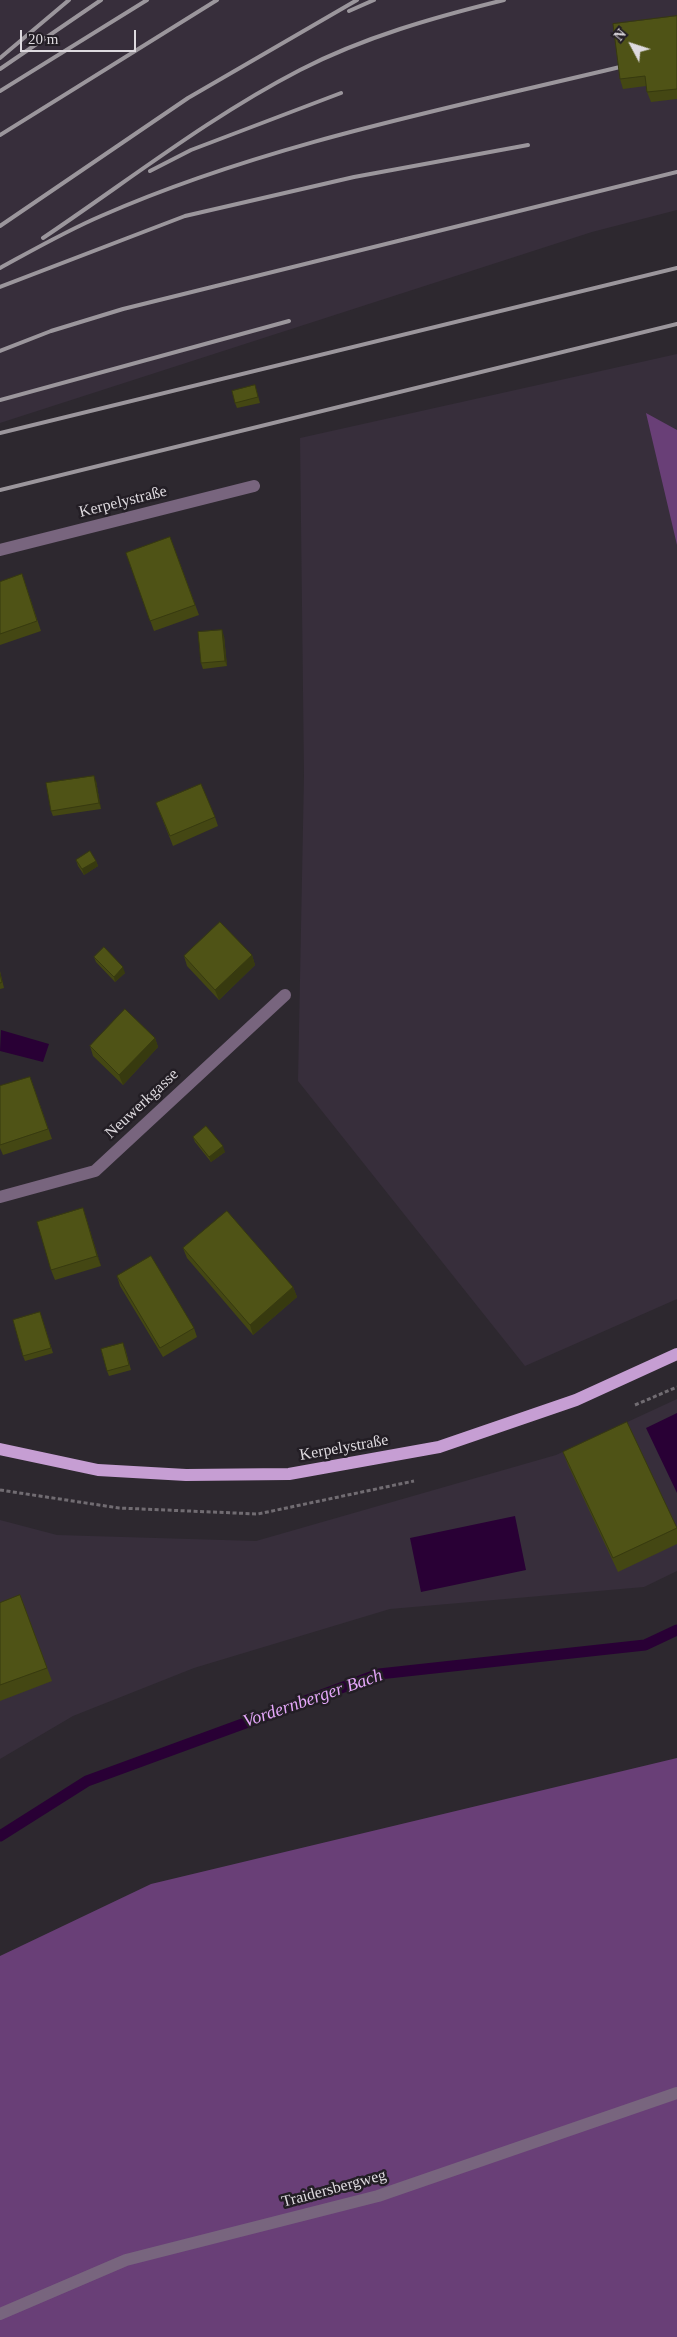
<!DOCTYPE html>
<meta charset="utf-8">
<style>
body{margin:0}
#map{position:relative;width:677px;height:2337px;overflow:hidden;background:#2d282f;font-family:Georgia,serif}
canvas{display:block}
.north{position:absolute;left:607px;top:20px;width:50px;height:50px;-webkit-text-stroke:4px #231e25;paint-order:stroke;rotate:310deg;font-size:14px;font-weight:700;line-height:20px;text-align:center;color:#dedadf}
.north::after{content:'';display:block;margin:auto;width:18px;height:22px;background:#dedadf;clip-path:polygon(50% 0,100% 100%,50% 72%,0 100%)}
.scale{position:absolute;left:20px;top:30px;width:116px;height:22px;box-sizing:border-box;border:2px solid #dedadf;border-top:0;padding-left:6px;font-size:15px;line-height:18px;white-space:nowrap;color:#dedadf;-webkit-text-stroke:4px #231e25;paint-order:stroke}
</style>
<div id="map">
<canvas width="677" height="2337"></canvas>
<div class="north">N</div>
<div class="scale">20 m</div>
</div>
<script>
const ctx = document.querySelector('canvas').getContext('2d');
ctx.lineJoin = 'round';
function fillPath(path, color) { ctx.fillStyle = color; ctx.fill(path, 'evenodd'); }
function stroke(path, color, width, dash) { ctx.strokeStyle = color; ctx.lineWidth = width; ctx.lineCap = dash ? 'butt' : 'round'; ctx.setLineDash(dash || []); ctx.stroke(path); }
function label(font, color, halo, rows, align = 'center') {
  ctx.font = font + ' Georgia,serif'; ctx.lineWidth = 5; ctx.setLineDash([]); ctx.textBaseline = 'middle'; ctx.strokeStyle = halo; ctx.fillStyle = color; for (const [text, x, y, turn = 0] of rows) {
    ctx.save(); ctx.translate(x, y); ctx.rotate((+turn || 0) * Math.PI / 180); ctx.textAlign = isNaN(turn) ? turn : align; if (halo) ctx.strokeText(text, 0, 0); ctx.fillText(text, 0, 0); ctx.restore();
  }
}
fillPath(new Path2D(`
 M0 0H677V210L592 232 0 423Z
 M677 354V1299L525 1366 298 1081 304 775 300 438Z
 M677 1399V1571L644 1587 390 1609 194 1668 73 1716 0 1759V1520L57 1535 256 1541 556 1455Z`), '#372e3b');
fillPath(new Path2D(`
 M646 413 677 430V545Z
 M677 1758V2337H0V1956L151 1884Z`), '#693f77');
fillPath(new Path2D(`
 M1 1030 49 1044 43 1062 0 1051Z
 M677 1413V1493L646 1428Z
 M515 1516 526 1570 421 1592 410 1538Z`), '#290035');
stroke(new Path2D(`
 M0 1836 87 1781 379 1674 645 1645 677 1630`), '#290035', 11);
stroke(new Path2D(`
 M635 1405 677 1387
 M0 1490 119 1508 258 1514 414 1481`), '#716c72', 3, [4, 2.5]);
stroke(new Path2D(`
 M0 550 254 486
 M0 1197 95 1171 285 995
 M0 2314 126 2260 378 2196 677 2093`), '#78657e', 12);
stroke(new Path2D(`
 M0 1449 98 1470 186 1475 289 1474 439 1447 576 1400 677 1354`), '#c69ed3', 12);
stroke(new Path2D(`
 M349 11 374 0
 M0 58 69 0
 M0 69 101 0
 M0 91 147 0
 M0 135 217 0
 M150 171 191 150 341 93
 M0 226 188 98 357 0
 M43 238C128 181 209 117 300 70 364 37 435 17 504 0
 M0 268C33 250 66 231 101 216 262 145 449 108 620 67
 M0 287 185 216 354 177 528 145
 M0 351 51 331 123 309 677 172
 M0 400 289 321
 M0 433 677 268
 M0 490 677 324`), '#9b969c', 4);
fillPath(new Path2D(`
 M677 16V99L651 102 647 92 646 86 623 89 620 79Z
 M255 385 260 403 237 408 235 403Z
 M170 537 199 615 154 631 126 553Z
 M22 574 41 631 0 645V582Z
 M224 636 227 666 203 669 201 663Z
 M96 781 101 809 53 816 51 811Z
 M156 803 215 817 218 826 173 846Z
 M76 860 96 861 98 866 84 875 78 866Z
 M252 955 255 965 219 1000 187 966 184 956Z
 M94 957 125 973 115 982 96 962Z
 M0 971 4 988 0 989Z
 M155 1038 158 1047 123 1085 93 1056 90 1046Z
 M30 1077 52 1139 3 1155 0 1148V1086Z
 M193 1137 225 1152 211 1162 195 1142Z
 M86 1218 101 1266 55 1280 51 1270Z
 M183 1248 293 1287 297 1297 253 1335 187 1258Z
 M117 1276 194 1328 197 1337 163 1357 120 1286Z
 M40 1312 53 1353 25 1361 23 1356Z
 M125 1348 131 1370 109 1376 107 1371Z
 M563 1452 677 1528V1544L618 1572 568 1465Z
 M20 1595 52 1681 0 1701V1603Z`), '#444713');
fillPath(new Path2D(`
 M222 630 224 636 227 666 225 661Z
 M94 776 96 781 101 809 99 803Z
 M96 861 98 866 84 875 82 869Z
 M252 955 255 965 219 1000 215 990Z
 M123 967 125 973 115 982 114 977Z
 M155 1038 158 1047 123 1085 119 1075Z
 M223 1146 225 1152 211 1162 209 1157Z
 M83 1208 86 1218 101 1266 97 1256Z
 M293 1287 297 1297 253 1335 250 1325Z`), '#373a0f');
const building = new Path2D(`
 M677 16V89L647 92 645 76 620 79 613 24Z
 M255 385 258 397 235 403 232 391Z
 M170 537 195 605 150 621 126 553Z
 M22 574 37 621 0 634V582Z
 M222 630 225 661 201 663 198 632Z
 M94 776 99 803 51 811 46 783Z
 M201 784 215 817 170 836 156 803Z
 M90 851 96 861 82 869 76 860Z
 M220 922 252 955 215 990 184 956Z
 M104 947 123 967 114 977 94 957Z
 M0 974 2 982 0 983Z
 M125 1009 155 1038 119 1075 90 1046Z
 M30 1077 48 1129 0 1145V1086Z
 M206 1126 223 1146 209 1157 193 1137Z
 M83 1208 97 1256 51 1270 37 1222Z
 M227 1211 293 1287 250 1325 183 1248Z
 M151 1256 194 1328 160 1348 117 1276Z
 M40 1312 51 1348 23 1356 13 1320Z
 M123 1343 129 1365 107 1371 101 1349Z
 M627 1422 677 1528 613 1558 563 1452Z
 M20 1595 47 1668 0 1685V1603Z`);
fillPath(building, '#4f5316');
stroke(building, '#373a0f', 1);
label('16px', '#dedadf', '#231e25', [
 ["Kerpelystraße",123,502,-14],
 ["Neuwerkgasse",142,1104,-43],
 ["Kerpelystraße",344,1448,-10],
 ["Traidersbergweg",334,2189,-15]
]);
label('italic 18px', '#e6a8fb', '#231e25', [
 ["Vordernberger Bach",313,1699,-19]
]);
</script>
